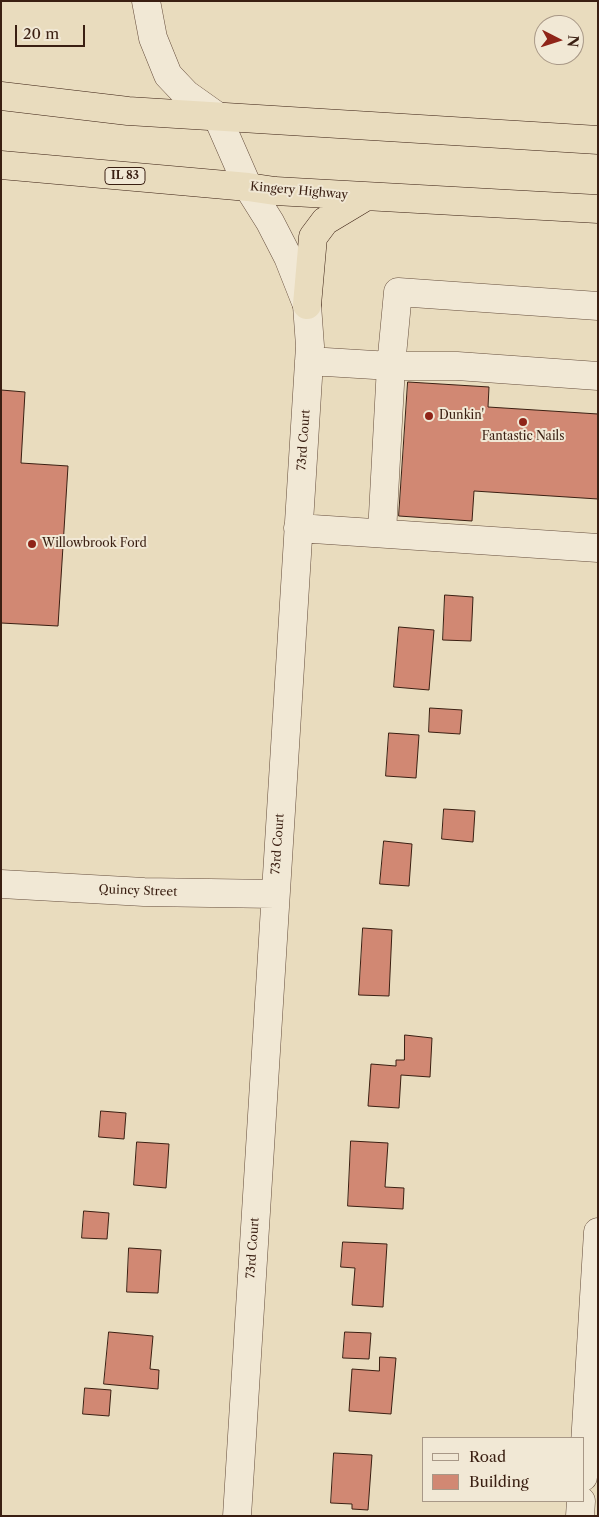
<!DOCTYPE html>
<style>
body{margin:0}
#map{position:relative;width:599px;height:1517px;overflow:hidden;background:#e9dcbe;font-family:"Libre Caslon Text",serif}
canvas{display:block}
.frame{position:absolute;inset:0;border:2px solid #3a1f12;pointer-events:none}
.legend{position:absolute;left:422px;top:1437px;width:162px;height:65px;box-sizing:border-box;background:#f1e8d5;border:1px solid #a89887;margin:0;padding:6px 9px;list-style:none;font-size:15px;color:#3a1f12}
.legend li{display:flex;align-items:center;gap:10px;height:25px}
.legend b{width:25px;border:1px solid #a89887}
.north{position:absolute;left:534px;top:15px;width:50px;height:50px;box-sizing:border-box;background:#f1e8d5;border:1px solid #a89887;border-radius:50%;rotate:95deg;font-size:14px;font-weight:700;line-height:20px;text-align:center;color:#3a1f12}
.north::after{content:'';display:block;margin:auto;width:18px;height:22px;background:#8f2418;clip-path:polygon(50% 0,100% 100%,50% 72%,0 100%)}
.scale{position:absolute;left:15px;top:25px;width:70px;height:22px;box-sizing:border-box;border:2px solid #3a1f12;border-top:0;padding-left:6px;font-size:15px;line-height:18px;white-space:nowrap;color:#3a1f12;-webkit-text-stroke:4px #f1e8d5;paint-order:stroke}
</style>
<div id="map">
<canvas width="599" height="1517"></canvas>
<div class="frame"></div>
<ul class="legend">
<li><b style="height:6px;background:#f1e8d5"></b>Road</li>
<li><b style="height:14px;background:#d18873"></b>Building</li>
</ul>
<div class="north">N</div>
<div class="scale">20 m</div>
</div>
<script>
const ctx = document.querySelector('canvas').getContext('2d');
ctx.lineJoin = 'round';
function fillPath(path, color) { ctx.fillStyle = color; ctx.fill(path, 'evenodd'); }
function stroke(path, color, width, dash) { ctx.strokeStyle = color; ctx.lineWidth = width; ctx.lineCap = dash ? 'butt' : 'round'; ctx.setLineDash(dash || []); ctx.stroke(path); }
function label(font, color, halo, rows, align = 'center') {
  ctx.font = font + ' "Libre Caslon Text",serif'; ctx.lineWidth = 4; ctx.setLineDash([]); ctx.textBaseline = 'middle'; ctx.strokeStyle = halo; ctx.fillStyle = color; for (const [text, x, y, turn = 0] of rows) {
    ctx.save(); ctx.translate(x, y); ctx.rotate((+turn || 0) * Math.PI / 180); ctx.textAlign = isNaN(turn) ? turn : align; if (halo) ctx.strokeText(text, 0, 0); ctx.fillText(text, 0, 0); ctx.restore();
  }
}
const building = new Path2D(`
 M408 382 489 387 488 407 598 414V499L474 491 472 521 399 516Z
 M1 390 25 392 21 463 68 466 58 626 1 623Z
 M445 595 473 597 471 641 443 640Z
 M399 627 434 630 429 690 394 687Z
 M430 708 462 710 460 734 429 732Z
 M389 733 419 735 416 778 386 776Z
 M444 809 475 811 473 842 442 839Z
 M384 841 412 844 409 886 380 884Z
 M363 928 392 930 389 996 359 995Z
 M405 1035 432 1038 430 1077 401 1075 399 1108 368 1106 371 1064 396 1066V1060H404Z
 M101 1111 126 1113 124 1139 99 1137Z
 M351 1141 388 1143 385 1187 404 1188 403 1209 348 1206Z
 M137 1142 169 1144 166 1188 134 1185Z
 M84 1211 109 1213 107 1239 82 1238Z
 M343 1242 387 1244 383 1307 352 1305 355 1268 341 1267Z
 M129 1248 161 1250 158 1293 127 1292Z
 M109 1332 153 1336 150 1369 159 1370 158 1389 104 1384Z
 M345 1332 371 1333 369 1359 343 1358Z
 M380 1357 396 1358 391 1414 349 1411 352 1369 379 1371Z
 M85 1388 111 1390 109 1416 83 1414Z
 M334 1453 372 1455 368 1510 352 1509V1504L331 1503Z`);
fillPath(building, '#d18873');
stroke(building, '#3a1f12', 1);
const minor = new Path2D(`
 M146 1 153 38 168 75 186 94 217 116 248 187 270 222 288 257 307 305 310 346 237 1516
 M598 306 398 292 391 366H457L598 376
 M309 361 391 366 382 533
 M298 528 598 548
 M1 884 144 892 275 894
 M583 1477 598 1232
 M580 1516 581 1501`);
const highway = new Path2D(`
 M1 96 128 111 598 140
 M1 165 248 187 275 191 598 209
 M307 305 313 237 325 221 365 197`);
stroke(minor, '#664e3d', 29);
stroke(highway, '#3a1f12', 29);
stroke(minor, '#f1e8d5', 28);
stroke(highway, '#e9dcbe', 28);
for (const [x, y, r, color] of [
 [429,416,5,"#8f2418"],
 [523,422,5,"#8f2418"],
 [32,544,5,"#8f2418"]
]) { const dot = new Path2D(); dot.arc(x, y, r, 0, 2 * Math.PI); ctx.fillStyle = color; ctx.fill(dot); stroke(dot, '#f1e8d5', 2); }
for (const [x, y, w] of [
 [125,176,40]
]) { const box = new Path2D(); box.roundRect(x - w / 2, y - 8.5, w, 17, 4); ctx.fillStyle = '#f1e8d5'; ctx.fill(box); stroke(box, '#3a1f12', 1); }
label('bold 11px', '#3a1f12', null, [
 ["IL 83",125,176]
]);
label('12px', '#3a1f12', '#f1e8d5', [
 ["Kingery Highway",299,191,5],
 ["73rd Court",304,440,-86],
 ["73rd Court",278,844,-86],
 ["Quincy Street",138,891,2],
 ["73rd Court",253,1248,-86]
]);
label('12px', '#3a1f12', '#f1e8d5', [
 ["Dunkin'",439,416],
 ["Fantastic Nails",523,437,"center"],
 ["Willowbrook Ford",42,544]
], 'left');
</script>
